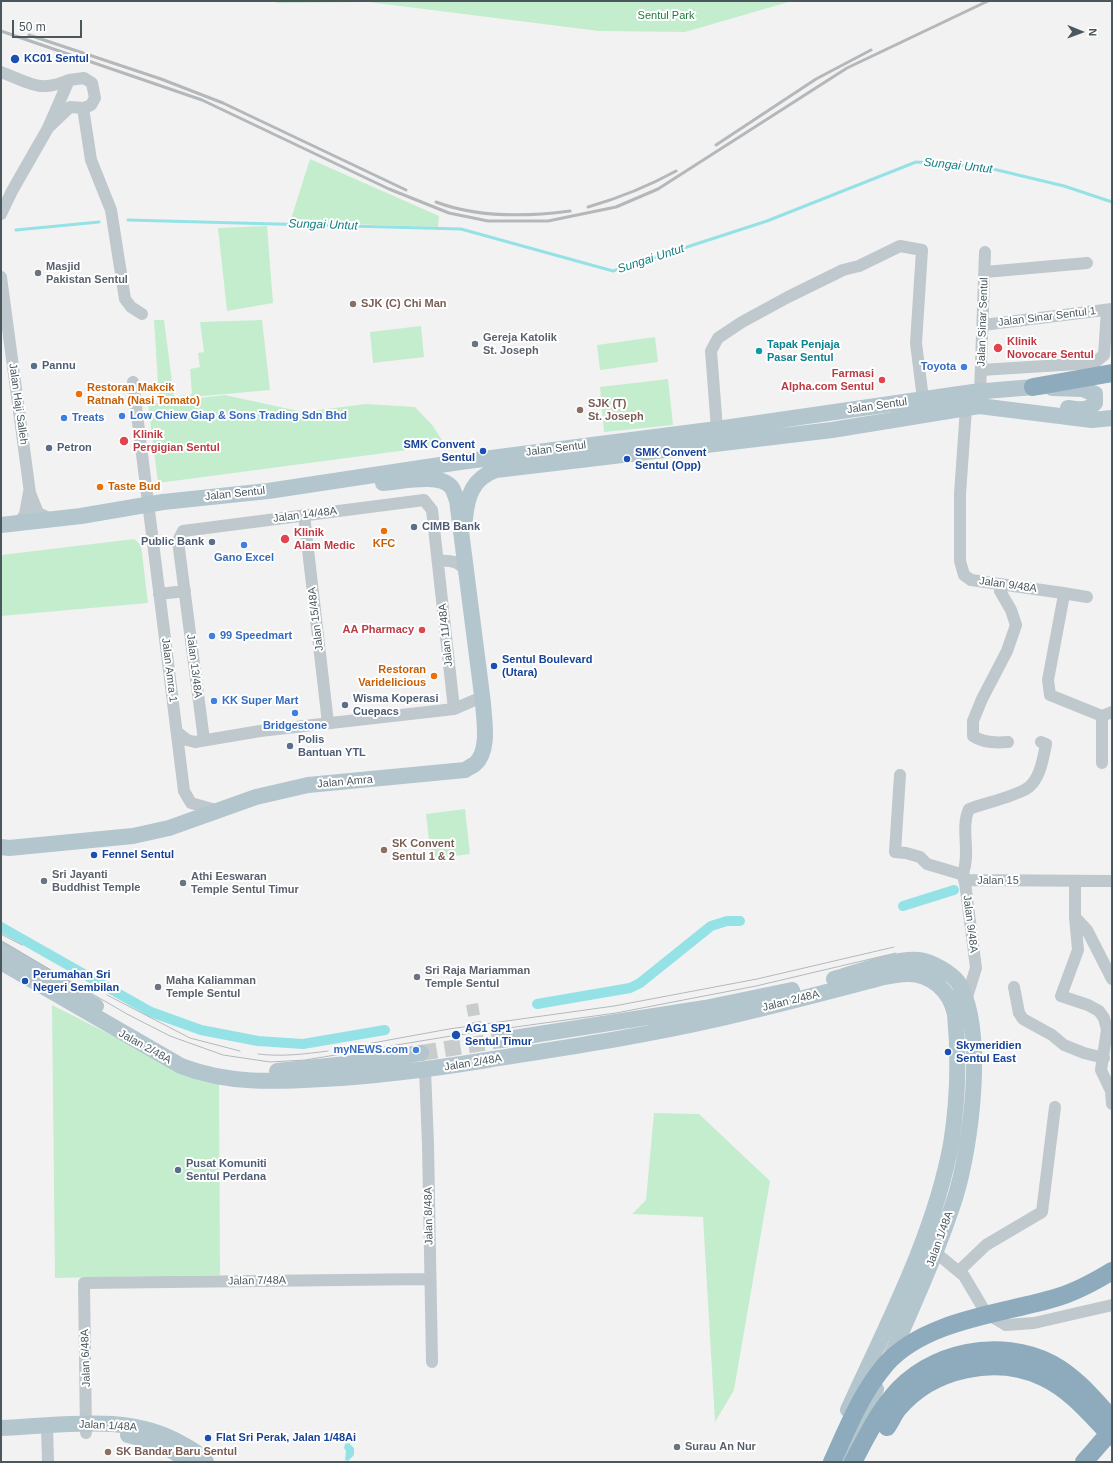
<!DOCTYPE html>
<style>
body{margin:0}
#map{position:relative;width:1113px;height:1463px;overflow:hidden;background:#f3f2f2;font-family:Helvetica,sans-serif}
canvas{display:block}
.frame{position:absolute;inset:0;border:2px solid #4a585e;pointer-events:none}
.north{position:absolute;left:1061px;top:12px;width:40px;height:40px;-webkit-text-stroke:3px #fff;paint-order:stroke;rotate:91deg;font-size:11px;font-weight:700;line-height:16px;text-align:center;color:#4a585e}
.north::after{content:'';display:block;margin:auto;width:14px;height:18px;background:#4a585e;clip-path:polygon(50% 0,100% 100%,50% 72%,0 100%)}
.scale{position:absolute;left:12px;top:20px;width:70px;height:18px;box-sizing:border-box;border:2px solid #4a585e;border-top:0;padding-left:5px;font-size:12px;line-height:14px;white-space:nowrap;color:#4a585e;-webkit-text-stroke:3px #fff;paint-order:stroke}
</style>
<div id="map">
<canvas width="1113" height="1463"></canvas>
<div class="frame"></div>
<div class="north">N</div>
<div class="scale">50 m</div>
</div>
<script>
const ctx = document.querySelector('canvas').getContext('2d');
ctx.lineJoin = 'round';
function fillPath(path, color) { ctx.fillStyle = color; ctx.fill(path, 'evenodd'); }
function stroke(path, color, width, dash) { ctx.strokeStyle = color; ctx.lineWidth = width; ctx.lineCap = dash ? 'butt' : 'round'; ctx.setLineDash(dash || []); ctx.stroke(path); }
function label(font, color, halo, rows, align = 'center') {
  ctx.font = font + ' Helvetica,sans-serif'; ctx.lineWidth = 4; ctx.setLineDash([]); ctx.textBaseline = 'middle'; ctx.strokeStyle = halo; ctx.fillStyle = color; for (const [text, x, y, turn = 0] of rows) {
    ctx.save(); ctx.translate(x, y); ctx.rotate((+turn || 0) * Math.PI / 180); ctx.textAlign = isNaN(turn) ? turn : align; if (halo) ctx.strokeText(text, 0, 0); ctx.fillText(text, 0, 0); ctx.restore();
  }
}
fillPath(new Path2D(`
 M274 1H792L685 32 599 31 368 2 277 3Z
 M310 159 439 216 438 227 290 222Z
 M267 226 273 303 227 311 218 228Z
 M154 320H164L174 397 192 394 190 369 200 367 198 353 204 352 200 322 262 320 270 390 159 400Z
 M421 326 424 357 373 363 370 332Z
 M655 337 658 362 600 370 597 345Z
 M668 379 673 425 604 432 600 387Z
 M225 395 303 412 366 404 415 407 433 426 445 445 158 483 148 404Z
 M134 539 141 545 148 603 1 616V555Z
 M465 809 470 854 431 859 426 814Z
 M52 1005 184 1072 219 1084 220 1275 55 1278Z
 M654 1113 699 1114 770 1181 734 1390 715 1422 703 1217 632 1214 646 1200Z`), '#c4edcd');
fillPath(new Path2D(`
 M349 1443 354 1448V1455L348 1461 345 1460 346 1451 344 1448 345 1444Z`), '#95e2e6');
stroke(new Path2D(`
 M128 220 461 229 613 271 767 221 916 162 951 164 993 169 1064 186 1112 202
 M16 230 99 222`), '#95e2e6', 3);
stroke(new Path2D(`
 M903 906 954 890
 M1 927 151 1012 201 1030 258 1041 303 1044 385 1030
 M537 1004 630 988 640 983 711 926 727 921H740`), '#95e2e6', 10);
stroke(new Path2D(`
 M472 1004 479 1044`), '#c9cccd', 12, [12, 6]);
stroke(new Path2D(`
 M421 1053 501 1040`), '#c9cccd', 16, [16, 8]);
stroke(new Path2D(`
 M1 72C30 83 39 93 69 80
 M83 108 91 160 111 210 125 299 131 307 142 314
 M1 214 12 191 48 128 69 80 84 78 92 83 95 98 91 105 84 108 70 107 48 128
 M985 272 1087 263
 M1 277 30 493 38 513 51 519
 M983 325 1112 309
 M981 370 1094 363 1104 355 1107 310
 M133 382 184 791 191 803 219 811
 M980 392 985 252
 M966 408 960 494V561L964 575 971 580 1063 593V600L1048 680 1050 695 1102 716 1112 712
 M717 429 711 351 718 338 742 322 788 297 843 270 859 266 900 246 922 250 916 343 923 399
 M304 515 328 723
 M19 523 25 514 29 492
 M438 561C452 560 458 561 467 572
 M1001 584 1000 591 1011 610 1016 625 1007 651 982 699 973 721V736C983 743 996 743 1008 742
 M1063 593 1087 597
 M159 594 185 591
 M1102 716V763
 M177 732 187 740 195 742 260 731 454 709 482 697
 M204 740 178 541 183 531 424 500 432 510 454 709
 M900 775 895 852 906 853 920 857 927 864 964 875 976 968 966 1000 962 1002
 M963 873C971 853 960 828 969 809 985 803 1013 797 1026 789 1040 781 1043 759 1046 744L1041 742
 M964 880 1112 881
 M1075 881V917L1078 950 1061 996 1088 1005 1099 1011 1104 1018 1107 1030 1101 1070 1111 1091 1112 1104
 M1075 917 1087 930 1112 979
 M1014 987 1019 1013 1023 1019 1052 1035 1064 1045 1084 1053 1104 1058
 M425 1070 428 1144 432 1362
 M935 1252 964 1276 986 1313 1006 1325 1034 1323 1112 1305
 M959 1271 986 1245 1042 1212 1055 1107
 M47 1426 48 1462
 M86 1433 84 1283 429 1279`), '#bec8cd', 12);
stroke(new Path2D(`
 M1052 388 1083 389 1095 394V403C1087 412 1079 409 1068 408
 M465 519C467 496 473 478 496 470L832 430 979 406 1092 420 1112 418
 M1 525 81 516 163 502 268 491 460 462 717 429 973 392 1046 386
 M1 847 9 848 133 836 169 828 256 797 308 785 465 770C468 768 472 766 475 764 490 751 484 720 483 703L457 500C455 496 454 491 452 488 441 472 400 482 383 483
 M1 949 96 1006
 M1 962 181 1066C228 1084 273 1082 323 1079 378 1076 432 1069 487 1060 562 1048 638 1037 713 1020 771 1007 827 992 884 977 891 976 899 974 906 974 931 973 950 991 955 1014 959 1057 958 1101 951 1144 934 1236 886 1326 848 1410
 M834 979C856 973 897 957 919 960 931 961 951 973 958 982 987 1029 971 1147 955 1198 937 1254 912 1307 889 1361
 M501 1040 705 1008 792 990
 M277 1071 347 1064 421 1053
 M1 1428C61 1426 128 1412 182 1444 191 1449 199 1453 206 1462
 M128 1435C149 1440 172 1448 188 1462
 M842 1462 876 1389`), '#b3c5cd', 16);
stroke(new Path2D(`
 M1033 387 1112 373
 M887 1427C891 1421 894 1414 898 1409 932 1368 996 1355 1043 1377 1071 1390 1091 1415 1112 1437
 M832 1462C847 1429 861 1393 886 1364 925 1320 1001 1314 1055 1298 1076 1292 1094 1282 1112 1271
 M853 1462C865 1440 876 1416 892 1397 929 1351 1000 1337 1052 1364 1076 1377 1094 1399 1112 1419
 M1084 1462 1112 1430`), '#8dabbc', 18);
stroke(new Path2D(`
 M1 934 22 945
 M1 941 127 1014 170 1036 223 1055 270 1062 305 1060 451 1036 616 1013 756 986 896 953
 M107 995 190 1038 240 1051
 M345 1048 449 1029 614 1006 757 979 894 947
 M258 1054C281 1057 305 1054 328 1051`), '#b4b8bb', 1);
stroke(new Path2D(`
 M1 31 202 100 389 189 449 213 488 221H548L616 207 658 189 847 68 988 1
 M29 35 161 79 223 103 406 190
 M716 145 816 79 871 50
 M436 202C478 218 525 217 570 211
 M588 207C619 198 647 187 676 171`), '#b4b8bb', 3);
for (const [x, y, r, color] of [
 [15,59,5,"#1a4fb4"],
 [38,273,4,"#6b7280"],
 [353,304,4,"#8d6e63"],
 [475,344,4,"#6b7280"],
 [998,348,5,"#e0444e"],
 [759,351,4,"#0f9aa8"],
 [34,366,4,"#5c6f8a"],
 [964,367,4,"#3f7fe0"],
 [882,380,4,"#e0444e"],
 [79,394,4,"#e8710a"],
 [580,410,4,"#8d6e63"],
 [122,416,4,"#3f7fe0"],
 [64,418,4,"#3f7fe0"],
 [124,441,5,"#e0444e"],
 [49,448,4,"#5c6f8a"],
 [483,451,4,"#1a4fb4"],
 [627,459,4,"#1a4fb4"],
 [100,487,4,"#e8710a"],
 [414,527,4,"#5c6f8a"],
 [384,531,4,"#e8710a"],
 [285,539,5,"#e0444e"],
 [212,542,4,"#5c6f8a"],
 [244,545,4,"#3f7fe0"],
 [422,630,4,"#e0444e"],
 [212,636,4,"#3f7fe0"],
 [494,666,4,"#1a4fb4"],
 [434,676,4,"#e8710a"],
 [214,701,4,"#3f7fe0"],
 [345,705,4,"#5c6f8a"],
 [295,713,4,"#3f7fe0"],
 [290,746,4,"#5c6f8a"],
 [384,850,4,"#8d6e63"],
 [94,855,4,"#1a4fb4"],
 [44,881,4,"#6b7280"],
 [183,883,4,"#6b7280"],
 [417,977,4,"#6b7280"],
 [25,981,4,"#1a4fb4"],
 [158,987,4,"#6b7280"],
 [456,1035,5,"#1a4fb4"],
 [416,1050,4,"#3f7fe0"],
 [948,1052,4,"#1a4fb4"],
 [178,1170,4,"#5c6f8a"],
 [208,1438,4,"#1a4fb4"],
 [677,1447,4,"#6b7280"],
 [108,1452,4,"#8d6e63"]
]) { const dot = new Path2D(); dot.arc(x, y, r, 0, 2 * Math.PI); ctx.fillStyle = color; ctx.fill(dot); stroke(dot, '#fff', 1.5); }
label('11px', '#1f7b3e', '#fff', [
 ["Sentul Park",666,16]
]);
label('bold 11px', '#164399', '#fff', [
 ["KC01 Sentul",24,59],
 ["SMK Convent",475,445,"right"],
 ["Sentul",475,458,"right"],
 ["SMK Convent",635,453],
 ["Sentul (Opp)",635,466],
 ["Sentul Boulevard",502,660],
 ["(Utara)",502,673],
 ["Fennel Sentul",102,855],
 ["Perumahan Sri",33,975],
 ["Negeri Sembilan",33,988],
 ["AG1 SP1",465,1029],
 ["Sentul Timur",465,1042],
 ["Skymeridien",956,1046],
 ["Sentul East",956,1059],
 ["Flat Sri Perak, Jalan 1/48Ai",216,1438]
], 'left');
label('bold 11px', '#5b616d', '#fff', [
 ["Masjid",46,267],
 ["Pakistan Sentul",46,280],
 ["Gereja Katolik",483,338],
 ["St. Joseph",483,351],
 ["Sri Jayanti",52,875],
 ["Buddhist Temple",52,888],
 ["Athi Eeswaran",191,877],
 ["Temple Sentul Timur",191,890],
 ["Sri Raja Mariamman",425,971],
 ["Temple Sentul",425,984],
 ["Maha Kaliamman",166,981],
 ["Temple Sentul",166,994],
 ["Surau An Nur",685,1447]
], 'left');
label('bold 11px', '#785e54', '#fff', [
 ["SJK (C) Chi Man",361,304],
 ["SJK (T)",588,404],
 ["St. Joseph",588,417],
 ["SK Convent",392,844],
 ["Sentul 1 & 2",392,857],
 ["SK Bandar Baru Sentul",116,1452]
], 'left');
label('11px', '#4a585e', '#fff', [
 ["Jalan Sinar Sentul 1",1047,317,-7],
 ["Jalan Sinar Sentul",983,322,-88],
 ["Jalan Haji Salleh",18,404,82],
 ["Jalan Sentul",877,406,-8],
 ["Jalan Sentul",556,449,-7],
 ["Jalan Sentul",235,494,-6],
 ["Jalan 14/48A",305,515,-7],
 ["Jalan 9/48A",1008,585,8],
 ["Jalan 15/48A",316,619,-97],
 ["Jalan 11/48A",446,635,-96],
 ["Jalan 13/48A",194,666,83],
 ["Jalan Amra 1",169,670,83],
 ["Jalan Amra",345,782,-5],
 ["Jalan 15",998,881],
 ["Jalan 9/48A",970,924,83],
 ["Jalan 2/48A",791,1001,-14],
 ["Jalan 2/48A",145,1047,29],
 ["Jalan 2/48A",473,1063,-9],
 ["Jalan 8/48A",429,1216,-91],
 ["Jalan 1/48A",940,1239,-70],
 ["Jalan 7/48A",257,1281,-1],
 ["Jalan 6/48A",86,1358,-92],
 ["Jalan 1/48A",108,1426,3]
]);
label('bold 11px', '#be3a42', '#fff', [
 ["Klinik",1007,342],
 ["Novocare Sentul",1007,355],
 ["Farmasi",874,374,"right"],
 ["Alpha.com Sentul",874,387,"right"],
 ["Klinik",133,435],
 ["Pergigian Sentul",133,448],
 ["Klinik",294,533],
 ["Alam Medic",294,546],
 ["AA Pharmacy",414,630,"right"]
], 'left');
label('bold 11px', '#0d838f', '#fff', [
 ["Tapak Penjaja",767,345],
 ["Pasar Sentul",767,358]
], 'left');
label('bold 11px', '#4e5e75', '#fff', [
 ["Pannu",42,366],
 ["Petron",57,448],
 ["CIMB Bank",422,527],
 ["Public Bank",204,542,"right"],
 ["Wisma Koperasi",353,699],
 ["Cuepacs",353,712],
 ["Polis",298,740],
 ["Bantuan YTL",298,753],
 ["Pusat Komuniti",186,1164],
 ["Sentul Perdana",186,1177]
], 'left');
label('bold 11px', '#366cbe', '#fff', [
 ["Toyota",956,367,"right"],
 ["Low Chiew Giap & Sons Trading Sdn Bhd",130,416],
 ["Treats",72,418],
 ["Gano Excel",244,558,"center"],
 ["99 Speedmart",220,636],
 ["KK Super Mart",222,701],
 ["Bridgestone",295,726,"center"],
 ["myNEWS.com",408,1050,"right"]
], 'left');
label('bold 11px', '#c56008', '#fff', [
 ["Restoran Makcik",87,388],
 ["Ratnah (Nasi Tomato)",87,401],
 ["Taste Bud",108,487],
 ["KFC",384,544,"center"],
 ["Restoran",426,670,"right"],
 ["Varidelicious",426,683,"right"]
], 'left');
label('italic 12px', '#178086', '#fff', [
 ["Sungai Untut",958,166,6],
 ["Sungai Untut",323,225,2],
 ["Sungai Untut",651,259,-18]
]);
</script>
